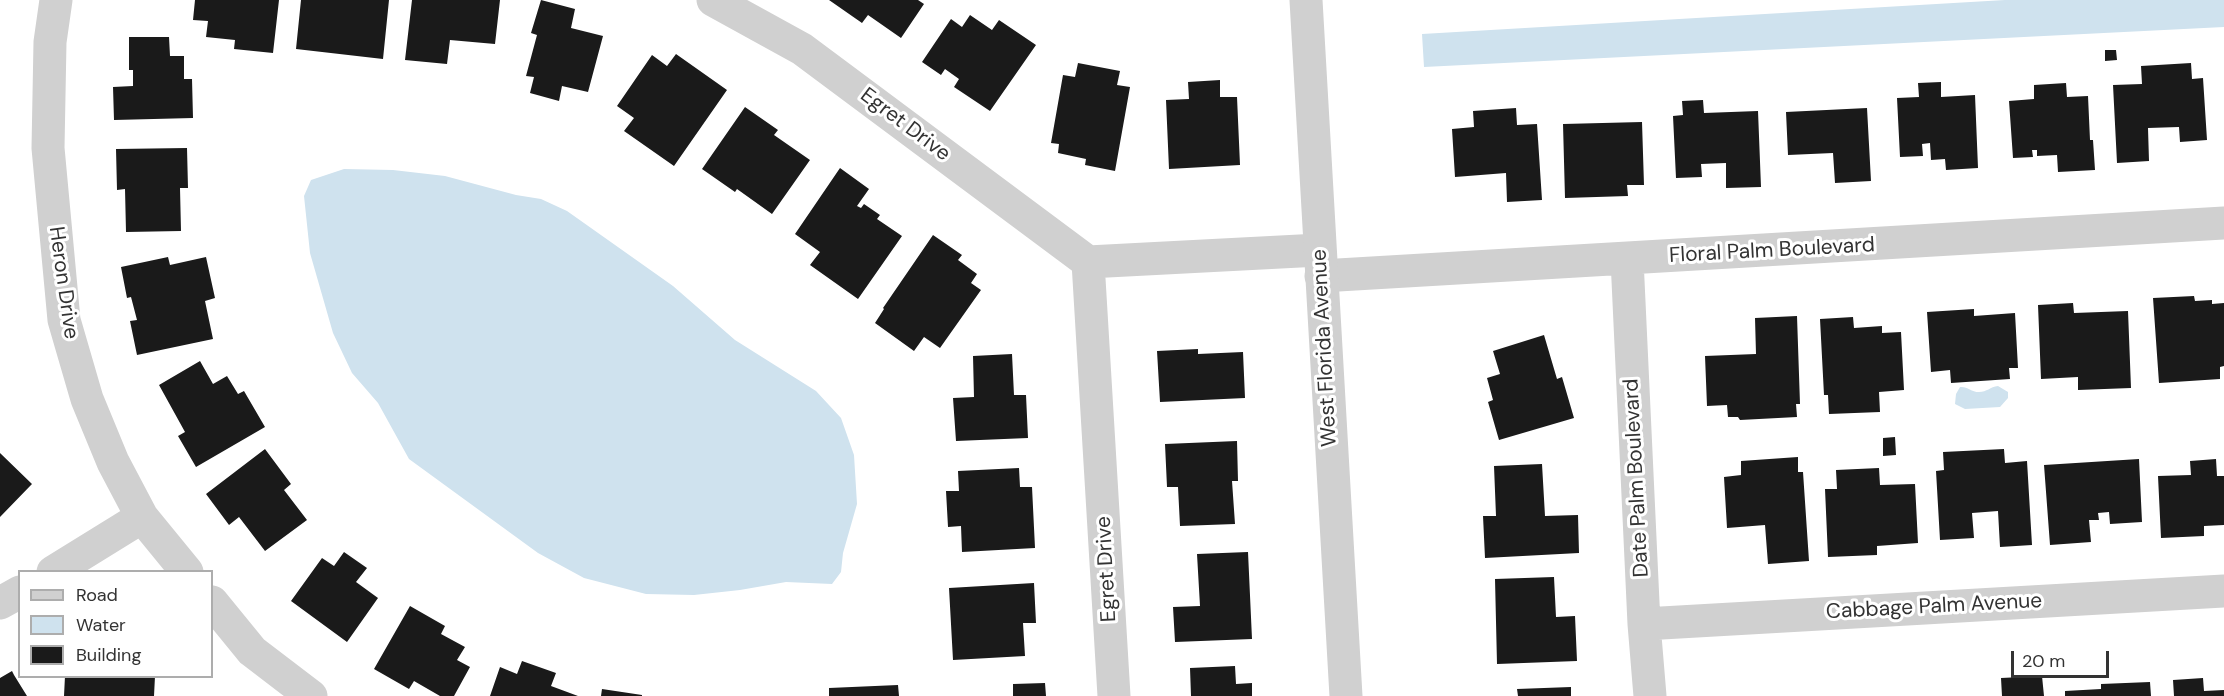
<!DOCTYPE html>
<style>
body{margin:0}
#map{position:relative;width:2224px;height:696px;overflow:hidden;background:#fff;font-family:"DM Sans",sans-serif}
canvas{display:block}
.legend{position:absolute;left:18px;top:570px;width:195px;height:108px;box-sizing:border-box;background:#fff;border:2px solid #adadad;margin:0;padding:8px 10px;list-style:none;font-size:18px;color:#333}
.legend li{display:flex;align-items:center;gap:12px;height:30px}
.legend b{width:30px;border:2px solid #adadad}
.scale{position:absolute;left:2011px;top:651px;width:98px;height:27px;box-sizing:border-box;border:3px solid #333;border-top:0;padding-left:8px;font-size:18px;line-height:21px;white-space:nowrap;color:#333;-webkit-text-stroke:4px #fff;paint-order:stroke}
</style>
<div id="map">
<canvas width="2224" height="696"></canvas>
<ul class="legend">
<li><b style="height:8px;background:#d0d0d0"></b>Road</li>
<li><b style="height:16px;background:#cfe2ee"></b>Water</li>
<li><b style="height:16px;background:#1a1a1a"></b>Building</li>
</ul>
<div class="scale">20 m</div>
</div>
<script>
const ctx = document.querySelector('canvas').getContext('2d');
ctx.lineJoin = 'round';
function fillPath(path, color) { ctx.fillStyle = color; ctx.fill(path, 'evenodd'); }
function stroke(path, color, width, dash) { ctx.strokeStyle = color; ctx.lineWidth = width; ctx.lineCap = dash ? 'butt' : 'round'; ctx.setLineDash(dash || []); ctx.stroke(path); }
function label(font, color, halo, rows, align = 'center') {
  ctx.font = font + ' "DM Sans",sans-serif'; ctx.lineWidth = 6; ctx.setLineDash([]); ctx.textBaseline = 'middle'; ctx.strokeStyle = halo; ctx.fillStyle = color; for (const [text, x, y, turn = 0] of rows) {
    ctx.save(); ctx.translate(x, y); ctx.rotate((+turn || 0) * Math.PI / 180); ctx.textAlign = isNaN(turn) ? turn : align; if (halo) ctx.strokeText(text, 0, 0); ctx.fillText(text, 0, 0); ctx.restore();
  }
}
fillPath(new Path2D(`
 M2005 0H2224V27L1424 67 1422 34Z
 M344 169 393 170 445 176 516 195 541 199 567 211 673 286 735 340 816 391 841 418 854 455 857 504 843 553 841 572 832 584 786 582 740 590 694 595 646 594 584 578 538 553 409 459 378 403 352 373 333 333 310 253 304 196 311 180Z
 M1998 386 2008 392V398L2000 407 1965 409 1955 404 1956 394 1960 387C1967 386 1971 392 1979 392 1987 392 1990 387 1998 386Z`), '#cfe2ee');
fillPath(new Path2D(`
 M195 0H279L273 53 234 49 235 40 206 37 208 21 193 20Z
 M301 0H389L383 59 296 49Z
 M412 0H500L495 44 450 40 447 64 405 60Z
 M541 0 575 9 571 28 603 36 588 92 562 86 559 101 530 93 534 77 526 76 537 35 531 33Z
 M829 0H918L924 4 901 38 868 15 862 23Z
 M970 15 992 30 999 20 1036 45 990 111 954 87 959 79 945 69 941 75 922 62 951 19 962 27Z
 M129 37H169L170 56H184V79H192L193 118 114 120 113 87 133 86V70H129Z
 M2105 50H2116L2117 60 2105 61Z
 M676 54 727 90 674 166 624 131 634 118 617 106 652 55 667 66Z
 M1078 63 1120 71 1117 85 1130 87 1115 171 1085 165 1086 159 1058 153 1059 144 1051 143 1063 75 1075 77Z
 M2191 63 2192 79 2203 78 2207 140 2180 142 2179 127 2148 128 2149 161 2117 163 2113 85 2142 84 2141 66Z
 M1220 80V97H1237L1240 165 1169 169 1166 100 1189 99 1188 82Z
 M1941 82V97L1975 95 1978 168 1946 170 1945 159 1931 160 1930 143 1922 144 1923 156 1900 157 1897 98 1919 97 1918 83Z
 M2066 83 2067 97 2088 96 2090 140H2093L2095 170 2058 172 2057 155 2037 156V150H2032L2033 157 2013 158 2009 101 2034 99V85Z
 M1703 100 1704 113 1758 111 1761 187 1726 188V163L1701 164 1702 177 1676 178 1673 116 1683 115 1682 101Z
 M745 107 778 130 774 135 810 160 772 214 737 189 735 192 702 169Z
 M1516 108 1517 125 1537 124 1542 200 1507 202 1506 173 1455 177 1452 129 1474 127 1473 111Z
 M1867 108 1871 181 1835 183 1833 153 1788 155 1786 112Z
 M1642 122 1644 185H1627L1628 196 1565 198 1563 124Z
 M187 148 188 188H180L181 231 126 232 125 189 117 190 116 149Z
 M840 168 869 189 857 206 861 208 864 204 880 215 877 219 902 236 858 299 810 265 820 252 795 234Z
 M933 235 962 255 958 260 977 274 971 283 981 290 940 348 924 337 914 351 875 323 884 309 883 308Z
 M168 257 170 265 206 257 215 298 205 301 213 339 137 355 130 321 137 320 131 297 127 298 121 267Z
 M2194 296 2195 301 2212 300V304L2224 303V366L2220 367V379L2159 383 2153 298Z
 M2073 303 2074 313 2128 311 2131 388 2078 390V377L2041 379 2038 305Z
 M1974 309V316L2015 313 2018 368H2009L2010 379 1951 383 1950 370 1931 372 1927 312Z
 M1797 316 1800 404H1796L1797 417 1740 420 1738 417H1728L1727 405 1707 406 1705 356 1756 354 1755 318Z
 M1853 317 1854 328 1882 326V333L1901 332 1904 390 1879 392 1880 412 1829 414 1828 395H1824L1820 319Z
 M1544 335 1557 379 1562 377 1574 418 1499 440 1488 402 1493 400 1487 378 1500 374 1493 351Z
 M1198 349V354L1243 352 1245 398 1160 402 1157 351Z
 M1012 354 1014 395H1026L1028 438 956 441 953 398 974 397 973 356Z
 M200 361 213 384 227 376 238 394 244 391 265 427 196 467 178 436 185 432 159 385Z
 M1895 437 1896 455 1883 456V438Z
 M1237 441 1238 481H1232L1235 524 1180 526 1178 487H1167L1165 444Z
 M265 449 291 484 284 490 307 520 265 551 239 517 229 525 206 494Z
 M2004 449 2005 463 2027 461 2032 545 2000 547 1998 511 1972 513 1974 538 1940 540 1936 471 1944 470 1943 452Z
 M0 453 32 484 0 517Z
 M1798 457V472H1803L1809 561 1768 564 1765 525 1727 528 1724 477 1741 475V461Z
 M2139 459 2142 522 2110 524 2109 512 2098 513 2099 520H2089L2091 542 2050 545 2044 465Z
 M2216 459 2217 476H2224V525L2204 526V536L2161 538 2158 476 2191 475 2190 461Z
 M1542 464 1545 516 1578 515 1579 553 1485 558 1483 516H1496L1494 466Z
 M1019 468 1020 487H1032L1035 548 962 552 961 526 948 527 946 491H959L958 471Z
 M1879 468 1880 485 1915 484 1918 543 1877 546V555L1828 557 1825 489H1837L1836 470Z
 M344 552 367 568 356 582 378 598 347 642 291 601 322 558 334 566Z
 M1248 552 1252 639 1175 642 1173 607 1200 606 1197 554Z
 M1554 577 1556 617 1575 616 1577 661 1497 664 1495 579Z
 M1034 583 1036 623H1023L1025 656 953 660 949 588Z
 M410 606 445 626 441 634 465 647 457 660 470 667 454 696H440L414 681 409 689 374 669Z
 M522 661 556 673 551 686 578 696H490L500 667 517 674Z
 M1235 666 1236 684 1252 683V696H1191L1190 668Z
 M12 671 14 675 27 696H0V678Z
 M65 676H155L154 696H64Z
 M2042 676 2044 696H2002L2001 678Z
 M2203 678 2204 691 2224 690V696H2174L2173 680Z
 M2150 682 2151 696H2065V691L2101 689V684Z
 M1045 683 1046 696H1013V684Z
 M898 685 899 696H829V688Z
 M1571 687V696H1518L1517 689Z
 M602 689 642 695V696H601Z`), '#1a1a1a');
stroke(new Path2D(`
 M56 0 50 42 48 148 64 320 87 399 113 462 142 517 187 572
 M713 0 802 49 1088 262 1114 696
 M1627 259 1644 624 1650 696
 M1088 262 1319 250
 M1321 276 2224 223
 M53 572 142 517
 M212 602 252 651 311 696
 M0 603 20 592
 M1644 624 2224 591`), '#d0d0d0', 33);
stroke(new Path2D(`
 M1306 0 1346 696`), '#d0d0d0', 33);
label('21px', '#333', '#fff', [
 ["Egret Drive",905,125,37],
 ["Floral Palm Boulevard",1772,251,-3],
 ["Heron Drive",63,283,82],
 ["West Florida Avenue",1325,348,-93],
 ["Date Palm Boulevard",1637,478,-93],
 ["Egret Drive",1107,569,-93],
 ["Cabbage Palm Avenue",1934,607,-3]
]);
</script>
